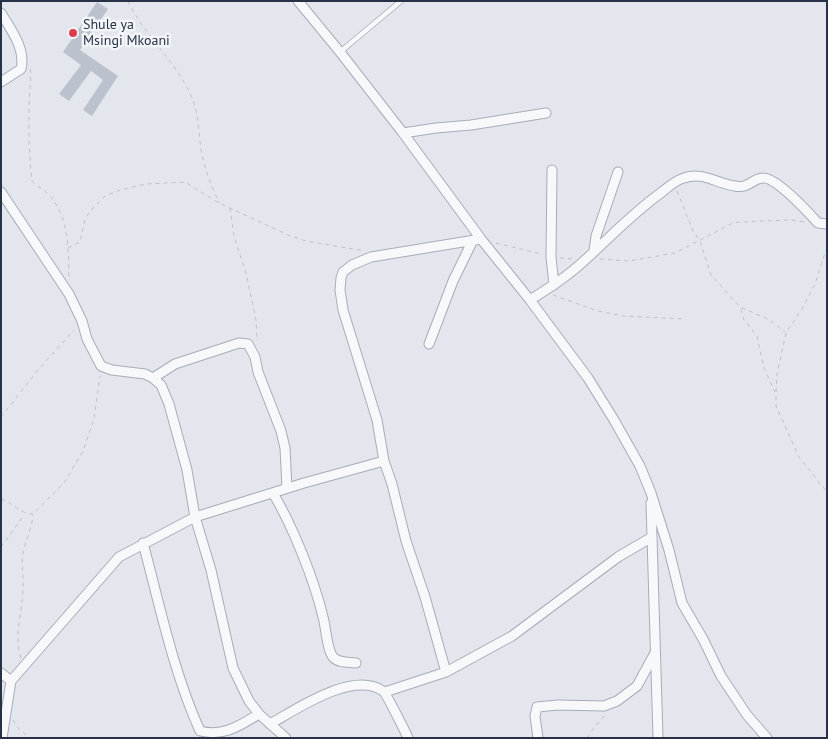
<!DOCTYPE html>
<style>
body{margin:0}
#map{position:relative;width:828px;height:739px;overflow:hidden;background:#e3e6ed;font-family:"PT Sans",sans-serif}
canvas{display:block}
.frame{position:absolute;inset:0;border:2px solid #283247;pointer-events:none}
</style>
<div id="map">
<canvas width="828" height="739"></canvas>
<div class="frame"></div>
</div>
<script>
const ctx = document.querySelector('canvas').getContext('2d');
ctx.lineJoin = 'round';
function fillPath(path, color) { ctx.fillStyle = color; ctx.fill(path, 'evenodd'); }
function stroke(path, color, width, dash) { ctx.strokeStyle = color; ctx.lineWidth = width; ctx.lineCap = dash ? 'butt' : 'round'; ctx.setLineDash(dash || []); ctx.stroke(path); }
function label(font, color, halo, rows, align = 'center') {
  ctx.font = font + ' "PT Sans",sans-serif'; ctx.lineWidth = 5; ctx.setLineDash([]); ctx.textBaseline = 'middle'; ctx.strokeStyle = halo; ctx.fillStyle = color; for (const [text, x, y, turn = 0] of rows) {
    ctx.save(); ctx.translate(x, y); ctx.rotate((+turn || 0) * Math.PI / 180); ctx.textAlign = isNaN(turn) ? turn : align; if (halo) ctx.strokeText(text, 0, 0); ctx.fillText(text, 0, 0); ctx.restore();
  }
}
fillPath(new Path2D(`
 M97 2 108 9 80 50 118 76 92 116 83 110 103 80 91 71 69 101 59 94 81 65 63 52Z`), '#bcc2cd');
const lane = new Path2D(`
 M340 52 401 1`);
const street = new Path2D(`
 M298 1 340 52 403 133 481 239 530 300 588 378 614 420 640 466 651 493 669 550 682 603 703 639 721 676 747 715 767 738
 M1 13C11 30 26 49 21 69L1 82
 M403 133 436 128 471 125 546 113
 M552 170 551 257 554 285
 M1 192 69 294 82 321 87 339 101 366 112 370 145 374 153 378 161 385 169 404 187 470 195 517 211 570 233 668 249 701 259 714 286 738
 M594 251 596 236 618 172
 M530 300C549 288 568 276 585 260 610 237 634 212 662 192 668 187 676 180 684 178 703 171 717 184 735 186 749 189 753 178 763 178 776 177 809 213 818 223L827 224
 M429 344 453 281 472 242
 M153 378 175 364 239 343 248 344 255 357 258 372 281 431 285 448 287 488
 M273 493C293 527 314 579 323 617 326 627 327 652 334 658 339 663 349 662 356 663
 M651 503 658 738
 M143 543C160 606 173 671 200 731 224 737 239 726 259 714
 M446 672 425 597 406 541 392 484 384 461 377 420 343 310 340 290 341 278 343 272 352 265 371 257 481 239
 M1 673 11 681
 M385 692 446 672 512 636 618 557 652 537
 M270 724C297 709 353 670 383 691 386 693 405 731 408 738
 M2 738 11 681 119 557 195 517 304 483 384 461
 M538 738 535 716 537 707 558 705 604 706 617 701 637 686 655 653`);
stroke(lane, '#a7acb8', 6);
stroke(street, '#a7acb8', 11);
stroke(new Path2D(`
 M128 1C145 37 177 62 192 98 200 118 198 139 203 159 206 174 213 188 219 203
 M30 69 31 72C28 110 28 143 32 181 36 186 42 188 47 193 70 215 68 250 69 279
 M677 191 693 231 700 241 711 275 740 307 770 320 785 332
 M230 208 234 236 246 273 256 320 257 341
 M496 243 541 254
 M827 247 815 284 803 307 786 333 777 374 776 393V406L799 457 827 492
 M68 248 80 242 85 220 90 211 105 196 120 190 146 184 185 182 219 203 288 235 306 241 365 251
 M560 258 573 259
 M600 259 629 261 675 253 733 223 739 222 791 220 805 222
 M553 295 598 311 623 316 685 319
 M741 309 744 320 757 336 764 368 775 392
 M1 417 38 370 74 330
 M1 499C14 503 19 514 33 514L64 483 83 451 94 419 100 376
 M1 547 24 515
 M21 658C13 633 23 613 23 588 24 575 20 562 24 549 27 537 32 527 33 515
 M13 720 17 727 30 738
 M587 738 593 729 605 715`), '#bcc1c8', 1, [4, 4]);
stroke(lane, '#f6f8fa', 4.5);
stroke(street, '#f6f8fa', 9);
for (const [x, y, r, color] of [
 [73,33,5,"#dd3c4d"]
]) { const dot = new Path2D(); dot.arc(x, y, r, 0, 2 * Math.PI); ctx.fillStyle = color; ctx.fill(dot); stroke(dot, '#f3f5f9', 2); }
label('14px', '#283247', '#f3f5f9', [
 ["Shule ya",83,25],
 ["Msingi Mkoani",83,41]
], 'left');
</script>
